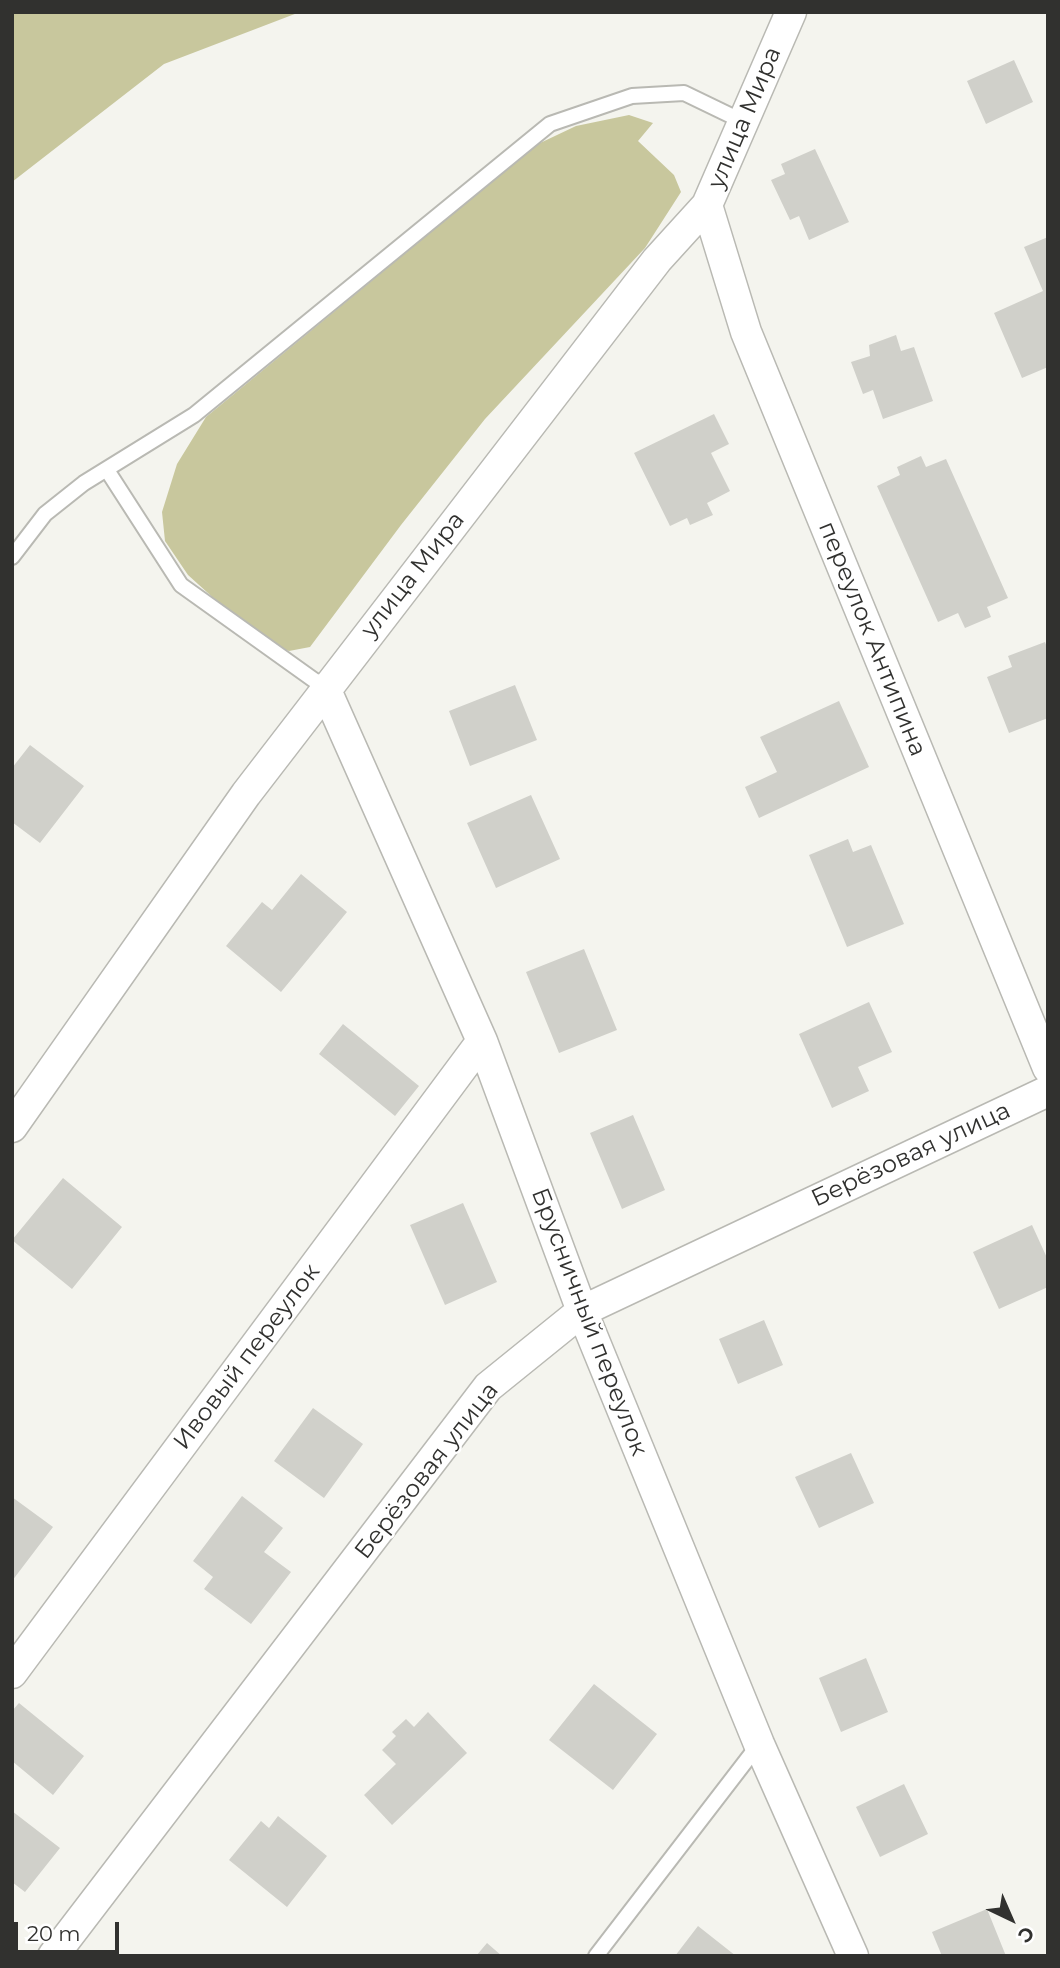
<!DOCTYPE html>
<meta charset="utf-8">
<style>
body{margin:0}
#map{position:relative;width:1060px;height:1968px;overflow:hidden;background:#f4f4ee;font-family:Montserrat,sans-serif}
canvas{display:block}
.frame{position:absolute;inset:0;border:14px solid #31312f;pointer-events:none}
.north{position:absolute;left:976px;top:1884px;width:70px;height:70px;-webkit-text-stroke:5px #fff;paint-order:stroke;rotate:136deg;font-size:19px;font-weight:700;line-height:28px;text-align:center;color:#31312f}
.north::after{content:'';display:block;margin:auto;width:24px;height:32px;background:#31312f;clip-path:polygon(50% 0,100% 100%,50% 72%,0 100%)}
.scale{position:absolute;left:14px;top:1922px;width:105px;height:32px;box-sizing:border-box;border:4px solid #31312f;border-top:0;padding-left:9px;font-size:21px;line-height:24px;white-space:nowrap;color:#31312f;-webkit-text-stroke:5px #fff;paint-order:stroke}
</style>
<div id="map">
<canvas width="1060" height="1968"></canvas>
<div class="frame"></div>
<div class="north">С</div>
<div class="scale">20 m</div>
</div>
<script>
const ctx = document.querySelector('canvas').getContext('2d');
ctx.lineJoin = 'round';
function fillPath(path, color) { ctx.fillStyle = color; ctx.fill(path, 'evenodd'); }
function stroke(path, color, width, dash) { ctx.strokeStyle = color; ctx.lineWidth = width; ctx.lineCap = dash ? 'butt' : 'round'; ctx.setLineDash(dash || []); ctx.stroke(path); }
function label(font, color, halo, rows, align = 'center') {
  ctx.font = font + ' Montserrat,sans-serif'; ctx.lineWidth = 5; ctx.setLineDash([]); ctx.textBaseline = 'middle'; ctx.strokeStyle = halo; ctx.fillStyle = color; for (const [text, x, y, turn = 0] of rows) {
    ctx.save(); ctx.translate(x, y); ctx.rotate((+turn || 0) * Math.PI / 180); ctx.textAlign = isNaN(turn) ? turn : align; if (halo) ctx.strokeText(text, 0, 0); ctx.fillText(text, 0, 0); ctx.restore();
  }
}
fillPath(new Path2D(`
 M12 12H300L164 64 12 182Z
 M629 115 653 123 638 141 674 175 681 192 645 248 485 419 401 525 310 647 289 651 261 641 188 575 165 541 162 512 177 464 206 417 538 144 576 126Z`), '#c8c79d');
fillPath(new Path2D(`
 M1014 60 1033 102 986 124 967 81Z
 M815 149 849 222 809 240 799 216 790 220 771 180 785 174 781 164Z
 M1048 237V367L1022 378 994 313 1043 291 1024 247Z
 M896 335 901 351 914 347 933 401 883 419 873 390 863 394 851 362 870 356 869 345Z
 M714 414 729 444 711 453 730 491 707 503 713 515 690 525 687 518 670 526 634 453Z
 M921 456 926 467 946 459 1008 598 987 607 991 617 965 628 958 613 938 622 877 486 900 475 897 467Z
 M1045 642 1048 650V718L1009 733 987 677 1012 667 1008 656Z
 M515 685 537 740 470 766 449 711Z
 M839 701 869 767 759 818 745 787 777 772 760 737Z
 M30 745 84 786 40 843 12 822V768Z
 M531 795 560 859 496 888 467 823Z
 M848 839 853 852 871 845 904 924 847 947 809 855Z
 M301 874 347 912 281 992 226 946 262 902 272 910Z
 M584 949 617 1030 559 1053 526 972Z
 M869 1002 892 1052 858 1067 869 1091 832 1108 799 1034Z
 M343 1024 419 1086 395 1116 319 1054Z
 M633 1115 665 1190 622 1209 590 1133Z
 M63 1178 122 1227 72 1289 12 1240Z
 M463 1203 497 1282 445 1305 410 1225Z
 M1032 1225 1048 1260V1287L999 1309 973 1252Z
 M764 1320 783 1365 738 1384 719 1339Z
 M313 1408 363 1444 324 1498 274 1461Z
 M851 1453 874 1503 819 1528 795 1477Z
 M242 1496 283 1528 264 1552 291 1572 251 1624 204 1589 213 1577 193 1561Z
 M12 1497 53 1527 12 1581Z
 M866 1658 888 1712 841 1732 819 1678Z
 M594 1684 657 1734 613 1790 549 1740Z
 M19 1703 84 1756 53 1795 12 1761V1711Z
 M428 1712 467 1753 392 1825 364 1795 396 1764 382 1750 396 1736 392 1732 406 1719 414 1727Z
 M904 1784 928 1834 880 1857 856 1807Z
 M12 1811 60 1848 25 1892 12 1882Z
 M278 1816 327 1856 287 1907 229 1860 261 1821 269 1828Z
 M987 1909 1006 1956H942L932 1932Z
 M698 1926 736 1956H675Z
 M487 1943 502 1956H476Z`), '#d0d0ca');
const lane = new Path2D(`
 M107 470 181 585 325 688
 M12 557 45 514 84 483 194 415 550 124 632 96 684 93 744 122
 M596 1956 759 1744`);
const street = new Path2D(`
 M707 205 746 332 1048 1068
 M325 688 482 1041 582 1311 759 1744 853 1956
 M12 1127 246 794 657 260 707 205 791 12
 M12 1673 482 1041
 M53 1956 488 1387 582 1311 1048 1091`);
stroke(lane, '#b9b9b3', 18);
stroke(street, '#b9b9b3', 33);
stroke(lane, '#fff', 14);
stroke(street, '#fff', 30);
label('24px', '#31312f', '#fff', [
 ["улица Мира",745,118,-67],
 ["улица Мира",413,575,-52],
 ["переулок Антипина",872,639,68],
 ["Берёзовая улица",911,1155,-25],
 ["Брусничный переулок",589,1322,69],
 ["Ивовый переулок",247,1357,-53],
 ["Берёзовая улица",427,1471,-52]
]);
</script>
